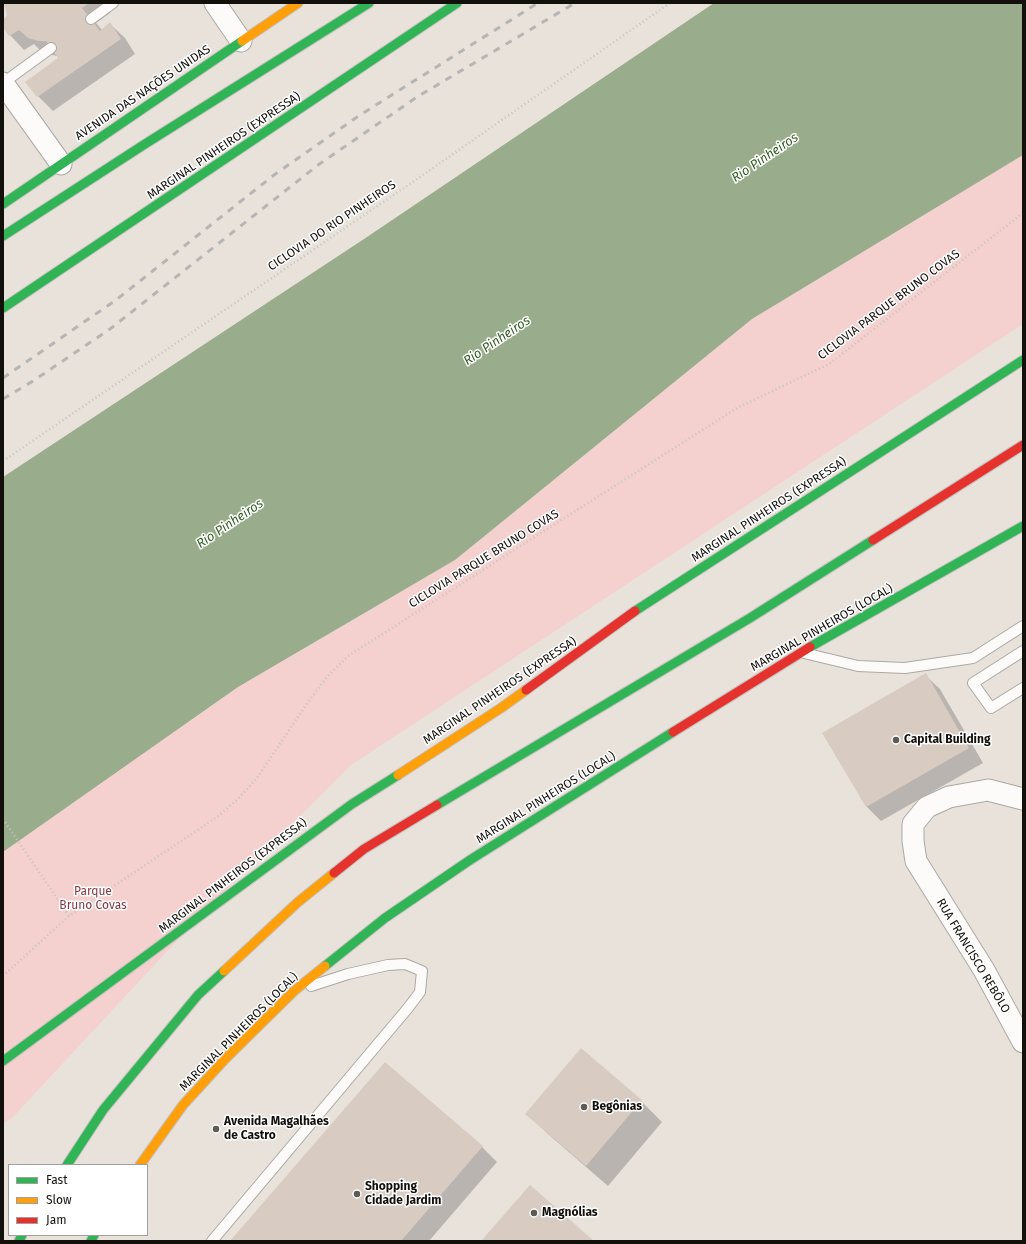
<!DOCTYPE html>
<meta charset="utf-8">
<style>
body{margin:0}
#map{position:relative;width:1026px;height:1244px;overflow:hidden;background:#e8e2db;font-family:"Fira Sans",sans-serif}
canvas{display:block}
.frame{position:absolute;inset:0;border:4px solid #13100b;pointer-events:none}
.legend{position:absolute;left:8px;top:1164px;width:140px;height:72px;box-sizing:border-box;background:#fff;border:1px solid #a19f9d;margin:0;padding:5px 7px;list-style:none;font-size:12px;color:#13100b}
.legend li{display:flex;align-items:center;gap:8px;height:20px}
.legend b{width:20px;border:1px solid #a19f9d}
</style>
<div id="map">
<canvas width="1026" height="1244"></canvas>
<div class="frame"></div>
<ul class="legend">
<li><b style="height:5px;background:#30b455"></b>Fast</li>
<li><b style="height:5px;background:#ff9f0a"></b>Slow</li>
<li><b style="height:5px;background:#e5322d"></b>Jam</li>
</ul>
</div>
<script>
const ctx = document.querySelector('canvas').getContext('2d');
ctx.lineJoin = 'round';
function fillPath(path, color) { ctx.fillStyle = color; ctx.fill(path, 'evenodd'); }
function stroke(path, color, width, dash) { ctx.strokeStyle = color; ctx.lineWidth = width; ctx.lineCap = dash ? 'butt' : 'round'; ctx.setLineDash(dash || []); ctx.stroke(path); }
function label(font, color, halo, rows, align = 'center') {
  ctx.font = font + ' "Fira Sans",sans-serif'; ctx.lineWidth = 3; ctx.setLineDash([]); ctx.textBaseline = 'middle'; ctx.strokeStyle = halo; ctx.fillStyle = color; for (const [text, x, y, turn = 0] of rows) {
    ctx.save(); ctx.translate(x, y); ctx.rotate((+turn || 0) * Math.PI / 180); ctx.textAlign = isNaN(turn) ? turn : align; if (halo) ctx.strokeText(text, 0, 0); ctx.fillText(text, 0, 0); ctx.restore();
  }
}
fillPath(new Path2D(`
 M1023 155V324L351 765 197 919 13 1117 3 1124V852L238 687 455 560 752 319Z`), '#f4d0cf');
fillPath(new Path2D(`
 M714 3H1023V155L752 319 455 560 238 687 3 852V477L367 237Z`), '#99ad8d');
fillPath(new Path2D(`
 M5 3H107L110 13 96 23 102 30 110 24 125 38 135 54 53 111 38 96 27 82 59 59 57 56 43 53 34 44 24 50 10 35 3 26V21L8 15Z
 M925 675 940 689 983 763 881 821 867 807 824 733Z
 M385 1063 482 1147 497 1162 429 1241H232Z
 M641 1101 662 1122 608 1186 548 1134 527 1114Z`), '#0003');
fillPath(new Path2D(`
 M4 3H89L82 8 100 31 110 22 121 39 37 97 25 82 58 58 46 41H39L28 38 19 30 9 36 3 27V20L7 15Z
 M926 673 969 748 866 807 822 733Z
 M581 1048 642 1100 586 1166 525 1114Z
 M385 1062 483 1146 401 1241H230Z
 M530 1185 594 1241H481Z`), '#d8cbc2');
const lane = new Path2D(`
 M91 19 113 3
 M3 83 51 48
 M1023 651 973 683 991 708 1023 688
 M804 653 858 666 905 668 973 658 1023 626
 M212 1241 408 1008 420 992 422 971 405 964 388 965 348 974 311 986`);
const street = new Path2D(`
 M215 3 241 41
 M3 83 61 164
 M1023 799 988 790 949 797 927 807 913 824V841L916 861 984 970 1023 1042`);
const fast = new Path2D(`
 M3 204 242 41
 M3 236 145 144 369 3
 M3 308 457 3
 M635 611 1023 360
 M810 647 1023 526
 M437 805 750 618 873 540
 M325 966 385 918 470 860 673 732
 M3 1061 352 804 398 775
 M67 1165 103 1110 198 995 224 971
 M19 1241 22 1235
 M91 1241 94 1235`);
const slow = new Path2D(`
 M242 41 298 3
 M398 775 501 708 526 690
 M224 971 298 902 334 873
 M140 1165 183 1105 226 1058 294 991 325 966`);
const jam = new Path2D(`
 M873 540 1023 445
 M526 690 635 611
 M673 732 810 647
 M334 873 364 849 437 805`);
stroke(lane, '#ada8a3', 12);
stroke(street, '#ada8a3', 23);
stroke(fast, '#c3c0bd', 11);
stroke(slow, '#c3c0bd', 11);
stroke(jam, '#c3c0bd', 11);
stroke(new Path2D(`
 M3 461 420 177 670 3
 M3 819 69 916
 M3 976 69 916 217 817 237 800 257 778 308 702 327 677 348 656 737 408 829 364 1023 213`), '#c6c4c0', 2.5, [1, 3]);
stroke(lane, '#fcfbfa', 10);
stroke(street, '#fcfbfa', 21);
stroke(fast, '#30b455', 9);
stroke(slow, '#ff9f0a', 9);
stroke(jam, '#e5322d', 9);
stroke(new Path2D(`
 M3 378 116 300 274 175 360 115 538 3
 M3 399 33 381 110 329 318 165 417 97 575 3`), '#b7b5b3', 3, [7, 7]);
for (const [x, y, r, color] of [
 [896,740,4,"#5e5a54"],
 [584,1107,4,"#5e5a54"],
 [216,1129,4,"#5e5a54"],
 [357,1194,4,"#5e5a54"],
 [534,1213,4,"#5e5a54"]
]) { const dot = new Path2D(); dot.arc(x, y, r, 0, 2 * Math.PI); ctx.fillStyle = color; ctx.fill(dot); stroke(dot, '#fff', 1.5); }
label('12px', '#13100b', '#fff', [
 ["AVENIDA DAS NAÇÕES UNIDAS",143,93,-34],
 ["MARGINAL PINHEIROS (EXPRESSA)",224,146,-34],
 ["CICLOVIA DO RIO PINHEIROS",332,226,-34],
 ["CICLOVIA PARQUE BRUNO COVAS",889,305,-37],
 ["MARGINAL PINHEIROS (EXPRESSA)",769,510,-33],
 ["CICLOVIA PARQUE BRUNO COVAS",484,559,-32],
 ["MARGINAL PINHEIROS (LOCAL)",822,628,-30],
 ["MARGINAL PINHEIROS (EXPRESSA)",500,691,-34],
 ["MARGINAL PINHEIROS (LOCAL)",546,798,-32],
 ["MARGINAL PINHEIROS (EXPRESSA)",233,876,-37],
 ["RUA FRANCISCO REBÔLO",973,956,59],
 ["MARGINAL PINHEIROS (LOCAL)",239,1032,-45]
]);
label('bold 12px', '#13100b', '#fff', [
 ["Capital Building",904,740],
 ["Begônias",592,1107],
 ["Avenida Magalhães",224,1122],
 ["de Castro",224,1136],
 ["Shopping",365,1187],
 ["Cidade Jardim",365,1201],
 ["Magnólias",542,1213]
], 'left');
label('12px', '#823943', '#fff', [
 ["Parque",93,892],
 ["Bruno Covas",93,906]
]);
label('italic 13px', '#335e22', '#fff', [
 ["Rio Pinheiros",765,158,-34],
 ["Rio Pinheiros",497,341,-34],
 ["Rio Pinheiros",230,524,-34]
]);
</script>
